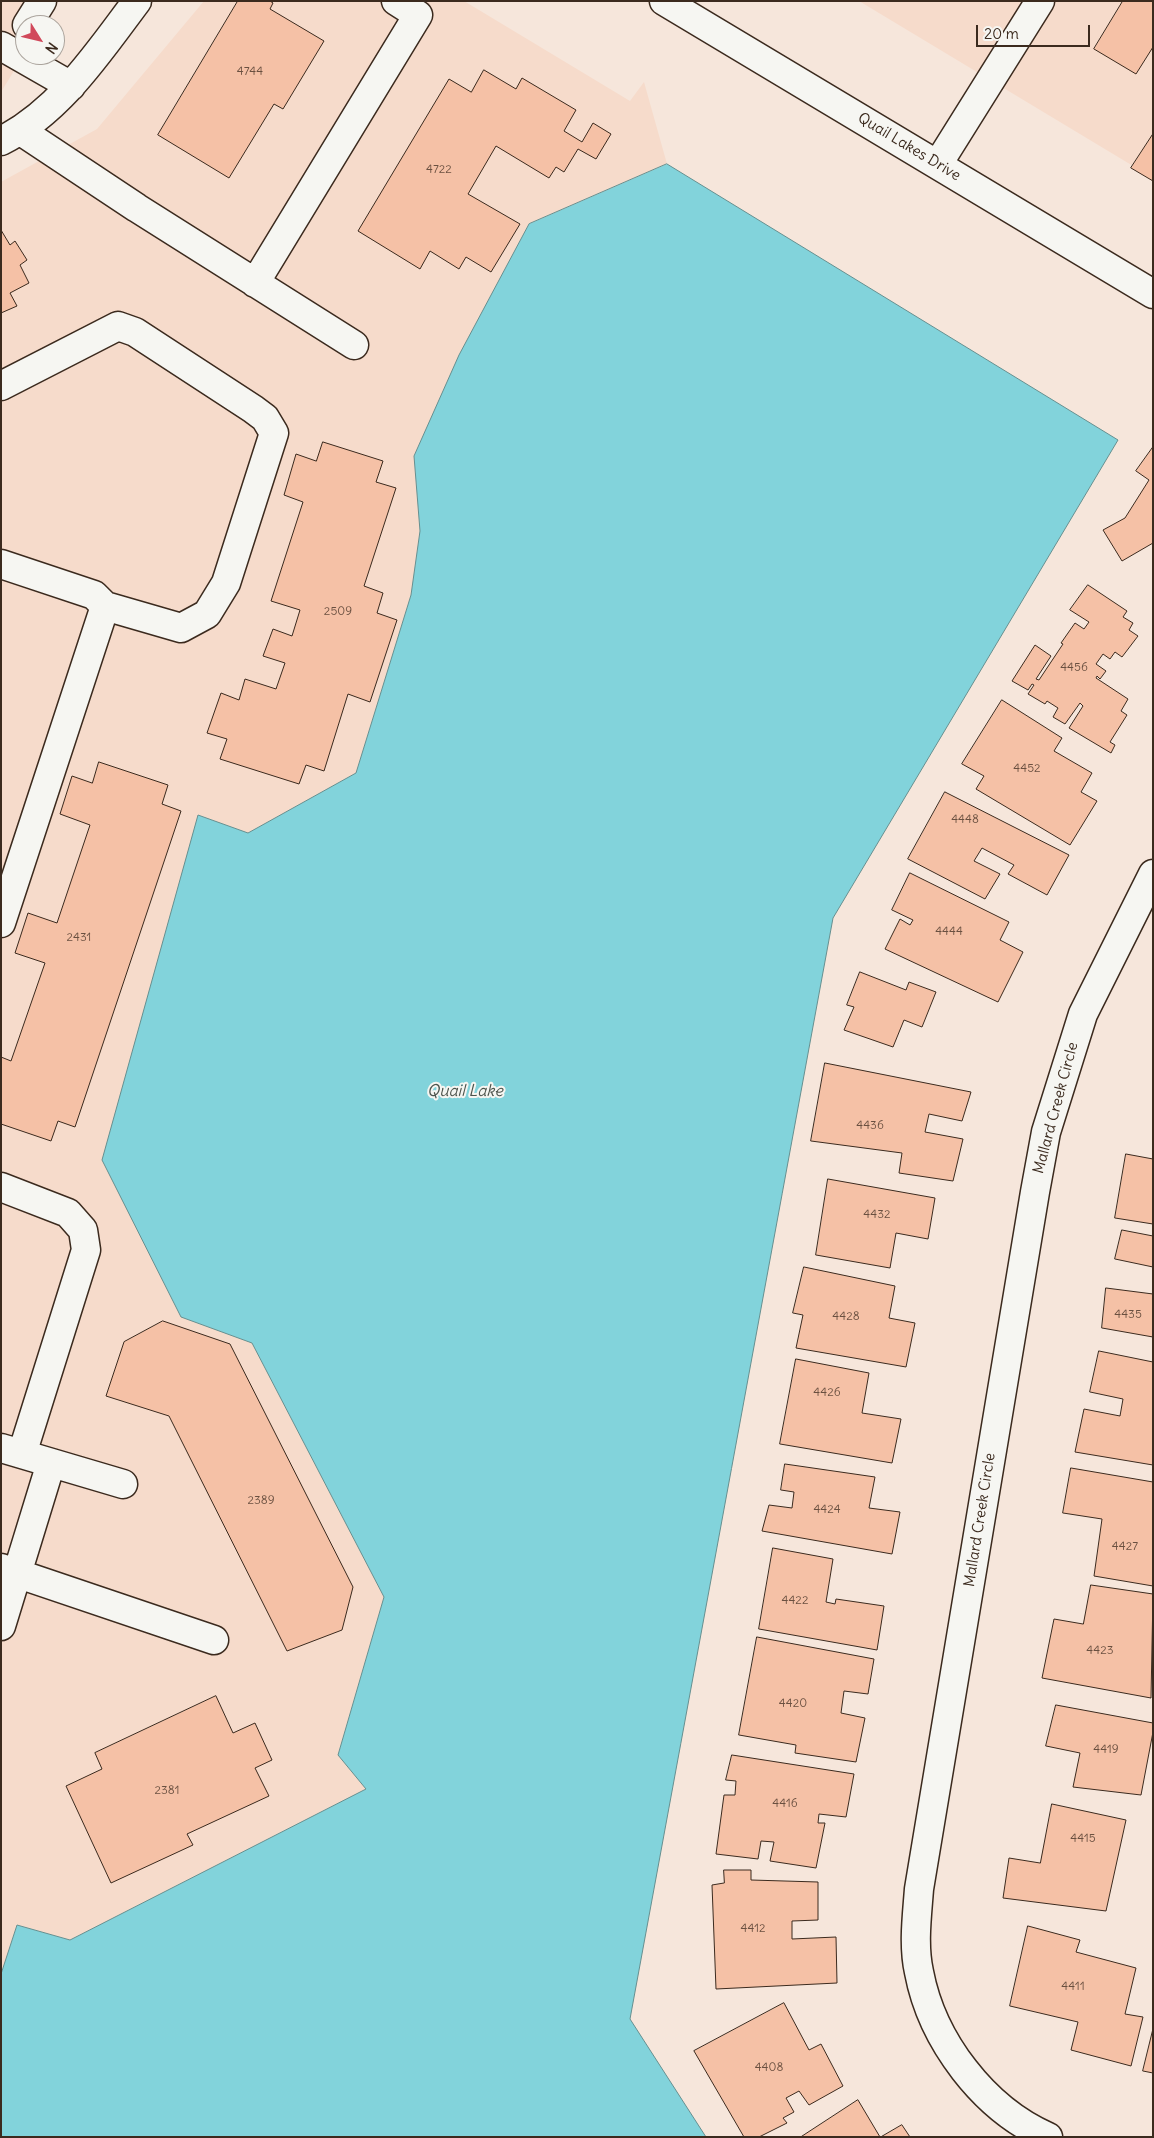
<!DOCTYPE html>
<style>
body{margin:0}
#map{position:relative;width:1154px;height:2138px;overflow:hidden;background:#f6e6db;font-family:Delius,sans-serif}
canvas{display:block}
.frame{position:absolute;inset:0;border:2px solid #3b2a1e;pointer-events:none}
.north{position:absolute;left:15px;top:15px;width:50px;height:50px;box-sizing:border-box;background:#f6f6f2;border:1px solid #aba49d;border-radius:50%;rotate:126deg;font-size:14px;font-weight:700;line-height:20px;text-align:center;color:#3b2a1e}
.north::after{content:'';display:block;margin:auto;width:18px;height:22px;background:#d1495b;clip-path:polygon(50% 0,100% 100%,50% 72%,0 100%)}
.scale{position:absolute;left:976px;top:25px;width:114px;height:22px;box-sizing:border-box;border:2px solid #3b2a1e;border-top:0;padding-left:6px;font-size:15px;line-height:18px;white-space:nowrap;color:#3b2a1e;-webkit-text-stroke:4px #f6f6f2;paint-order:stroke}
</style>
<div id="map">
<canvas width="1154" height="2138"></canvas>
<div class="frame"></div>
<div class="north">N</div>
<div class="scale">20 m</div>
</div>
<script>
const ctx = document.querySelector('canvas').getContext('2d');
ctx.lineJoin = 'round';
function fillPath(path, color) { ctx.fillStyle = color; ctx.fill(path, 'evenodd'); }
function stroke(path, color, width, dash) { ctx.strokeStyle = color; ctx.lineWidth = width; ctx.lineCap = dash ? 'butt' : 'round'; ctx.setLineDash(dash || []); ctx.stroke(path); }
function label(font, color, halo, rows, align = 'center') {
  ctx.font = font + ' Delius,sans-serif'; ctx.lineWidth = 4; ctx.setLineDash([]); ctx.textBaseline = 'middle'; ctx.strokeStyle = halo; ctx.fillStyle = color; for (const [text, x, y, turn = 0] of rows) {
    ctx.save(); ctx.translate(x, y); ctx.rotate((+turn || 0) * Math.PI / 180); ctx.textAlign = isNaN(turn) ? turn : align; if (halo) ctx.strokeText(text, 0, 0); ctx.fillText(text, 0, 0); ctx.restore();
  }
}
fillPath(new Path2D(`
 M1 1H56L42 25H25V53L1 92Z
 M204 1H464L630 101 644 82 667 164 529 224 414 456 420 531 411 595 356 773 248 833 198 815 181 1317 252 1343 384 1597 338 1754 366 1789 70 1940 17 1925 1 1974V182L97 129Z
 M859 1H1153V178Z`), '#f6dbcb');
const water = new Path2D(`
 M667 164 1118 440 833 918 630 2019 706 2137H1V1974L17 1925 70 1940 366 1789 338 1755 384 1597 252 1343 181 1317 102 1160 198 815 248 833 356 773 411 595 420 531 414 456 459 355 529 224Z`);
fillPath(water, '#82d3db');
stroke(water, '#668f8f', 1);
const building = new Path2D(`
 M238 1H270L273 3 270 9 324 41 283 109 274 104 229 178 158 135Z
 M1123 1H1153V47L1136 74 1094 49Z
 M484 70 516 89 522 78 576 110 564 131 582 142 593 123 611 134 596 159 578 149 564 172 556 167 549 178 496 146 468 194 520 224 491 272 466 257 459 269 430 251 420 269 358 231 449 79 471 92Z
 M1153 134V181L1131 168Z
 M1 230 10 245 15 241 27 260 20 265 29 283 10 293 17 306 1 313Z
 M323 442 383 461 376 482 396 488 364 586 383 593 377 613 397 620 370 702 348 694 324 771 306 765 299 784 220 759 227 739 207 733 221 693 239 700 245 679 276 689 285 663 263 656 273 629 292 636 300 610 271 601 303 502 284 495 296 454 316 461Z
 M1153 447V543L1122 561 1103 530 1125 518 1149 480 1136 471Z
 M1088 585 1127 611 1123 617 1133 623 1129 630 1138 636 1122 657 1115 652 1110 659 1103 654 1096 664 1106 671 1100 679 1097 676 1096 678 1128 699 1121 711 1127 715 1110 742 1115 745 1111 753 1069 728 1083 706 1080 703 1065 724 1053 717 1058 708 1047 701 1045 704 1028 694 1034 685 1032 684 1028 690 1012 681 1035 645 1051 656 1036 679 1039 680 1063 644 1061 643 1075 623 1084 629 1089 622 1070 610Z
 M1002 700 1062 738 1054 751 1092 773 1081 792 1097 801 1070 845 976 789 984 776 962 764Z
 M99 762 168 785 162 804 181 811 75 1127 58 1121 51 1141 1 1124V1057L11 1061 45 963 15 953 28 913 57 923 90 825 60 814 72 776 92 783Z
 M945 792 1069 855 1047 895 1008 874 1014 865 982 848 974 861 1000 874 985 899 908 859Z
 M910 873 1009 922 1000 940 1023 952 998 1002 885 949 900 919 910 925 913 920 892 910Z
 M860 972 906 990 909 982 936 992 922 1027 904 1020 893 1047 844 1030 854 1007 847 1005Z
 M825 1063 971 1092 962 1121 929 1114 925 1132 963 1139 953 1181 899 1173 902 1153 811 1141Z
 M1126 1154 1153 1159V1224L1115 1218Z
 M828 1179 935 1198 928 1239 896 1233 890 1268 816 1255Z
 M1122 1230 1153 1236V1267L1115 1259Z
 M804 1267 895 1286 889 1318 915 1323 906 1367 796 1348 803 1315 793 1313Z
 M1106 1288 1153 1294V1337L1102 1328Z
 M163 1321 230 1344 353 1587 342 1630 287 1651 169 1416 106 1396 124 1342Z
 M1099 1351 1153 1362V1465L1075 1452 1084 1409 1120 1416 1123 1399 1090 1392Z
 M796 1359 869 1373 862 1413 901 1419 892 1463 780 1444Z
 M785 1464 875 1477 869 1508 900 1512 892 1554 762 1531 769 1505 792 1508 794 1492 781 1490Z
 M1071 1468 1153 1482V1586L1094 1576 1102 1519 1063 1513Z
 M773 1548 833 1559 826 1602 835 1604 836 1599 884 1606 877 1650 759 1629Z
 M1091 1585 1153 1594 1151 1698 1042 1678 1054 1619 1083 1624Z
 M757 1637 874 1659 868 1694 844 1691 841 1713 865 1718 856 1762 795 1753 796 1745 739 1735Z
 M216 1696 233 1733 255 1723 272 1760 255 1768 269 1796 187 1834 193 1845 111 1883 66 1786 102 1769 95 1753Z
 M1056 1705 1153 1723V1732L1141 1795 1073 1787 1080 1753 1046 1746Z
 M732 1755 854 1774 846 1817 819 1814 818 1823H825L816 1868 770 1861 774 1842 761 1841 758 1859 716 1854 724 1795H735L736 1781 726 1780Z
 M1052 1804 1126 1820 1106 1911 1003 1898 1009 1858 1040 1863Z
 M724 1870H751V1880L818 1882V1920L792 1921V1939L836 1937 837 1983 716 1989 712 1885 724 1883Z
 M1028 1926 1080 1940 1076 1952 1136 1968 1125 2014 1143 2017 1131 2066 1071 2050 1078 2022 1010 2006Z
 M784 2003 809 2050 821 2044 843 2086 809 2105 799 2091 786 2098 794 2112 783 2118 787 2123 759 2137H744L694 2051Z
 M1153 2029V2073L1143 2071Z
 M858 2100 880 2137H801Z
 M902 2125 910 2137H881Z`);
fillPath(building, '#f5c1a6');
stroke(building, '#3b2a1e', 1);
const minor = new Path2D(`
 M27 25 42 1
 M1 46 71 86
 M21 131 137 208 354 345
 M1 141C60 111 98 53 137 1
 M938 164 1040 1
 M255 283 418 15 396 1
 M1 386 118 326 135 332 253 409 265 418 274 433 226 583 207 614 181 628 105 606 1 923
 M1 564 94 595 105 606
 M1 1187 68 1213 83 1230 86 1250 22 1454
 M1 1448 123 1484
 M1 1568 214 1640
 M1 1626 51 1463
 M1048 2137C984 2109 932 2041 919 1972 913 1945 917 1916 919 1889L1035 1192 1046 1132 1083 1014 1153 874`);
const major = new Path2D(`
 M664 1 1153 294`);
stroke(minor, '#3b2a1e', 31);
stroke(major, '#3b2a1e', 31);
stroke(minor, '#f6f6f2', 28);
stroke(major, '#f6f6f2', 28);
label('12px', '#6a5040', null, [
 ["4744",250,72],
 ["4722",439,170],
 ["2509",338,612],
 ["4456",1074,668],
 ["4452",1027,769],
 ["4448",965,820],
 ["4444",949,932],
 ["2431",79,938],
 ["4436",870,1126],
 ["4432",877,1215],
 ["4435",1128,1315],
 ["4428",846,1317],
 ["4426",827,1393],
 ["2389",261,1501],
 ["4424",827,1510],
 ["4427",1125,1547],
 ["4422",795,1601],
 ["4423",1100,1651],
 ["4420",793,1704],
 ["4419",1106,1750],
 ["2381",167,1791],
 ["4416",785,1804],
 ["4415",1083,1839],
 ["4412",753,1929],
 ["4411",1073,1987],
 ["4408",769,2068]
]);
label('15px', '#3b2a1e', '#f6f6f2', [
 ["Quail Lakes Drive",909,147,31],
 ["Mallard Creek Circle",1056,1108,-75],
 ["Mallard Creek Circle",980,1520,-81]
]);
label('italic 16px', '#4d544d', '#f6f6f2', [
 ["Quail Lake",465,1091]
]);
</script>
